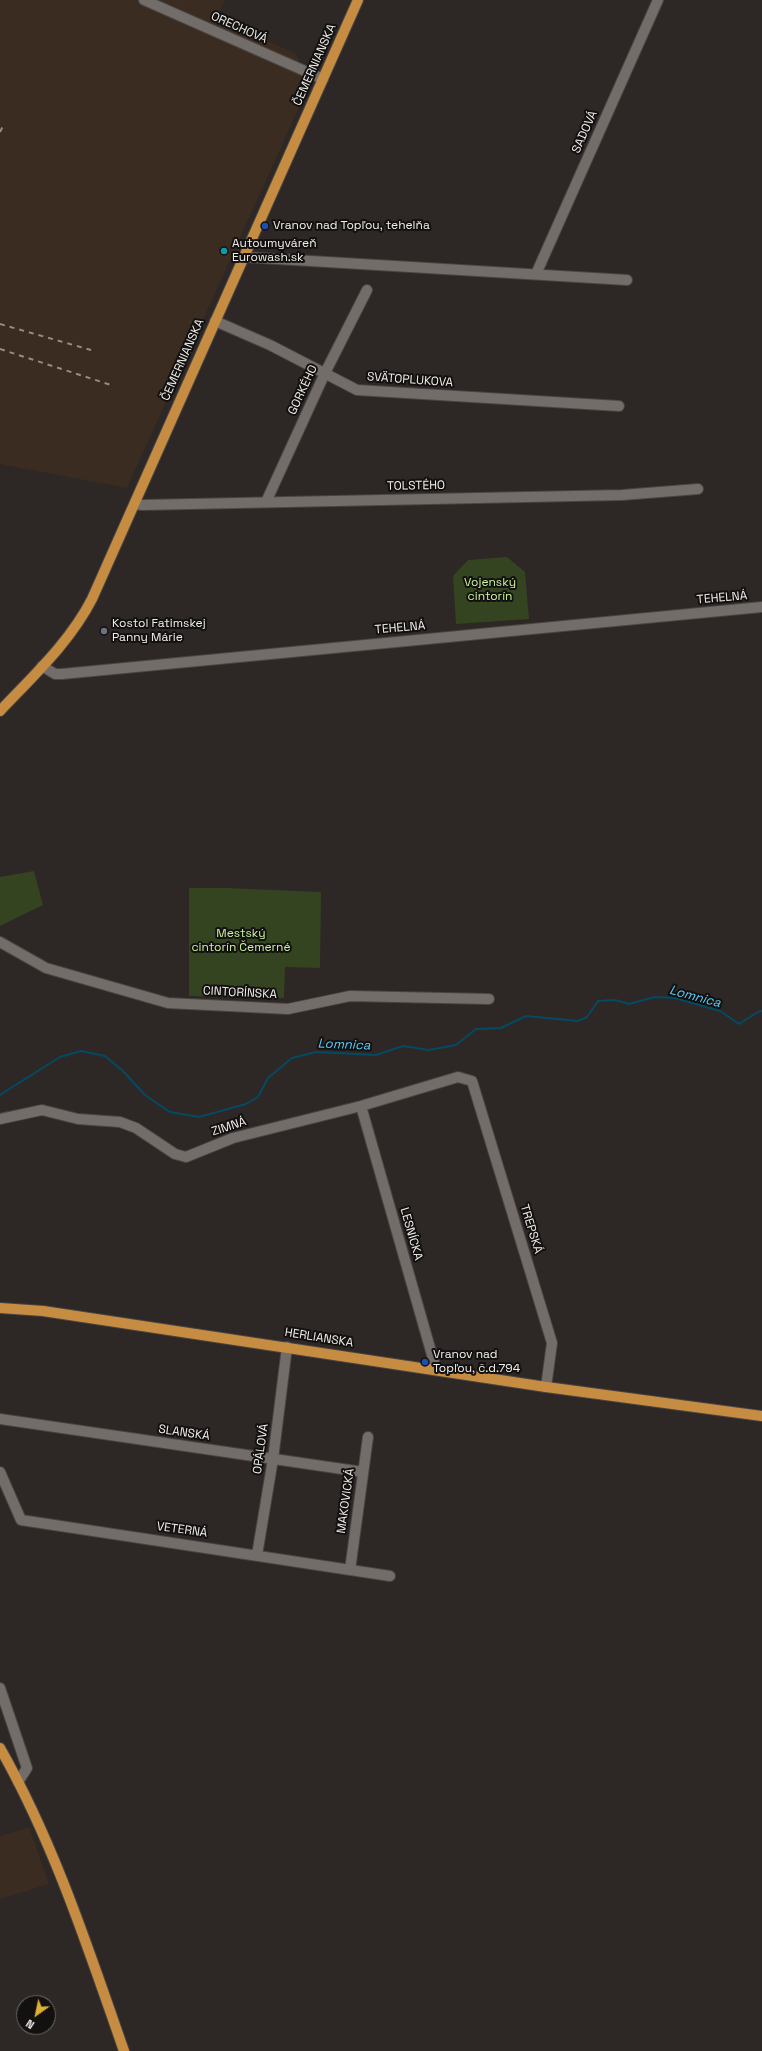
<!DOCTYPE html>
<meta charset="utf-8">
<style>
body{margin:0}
#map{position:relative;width:762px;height:2051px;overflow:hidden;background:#2d2725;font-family:"Space Grotesk",sans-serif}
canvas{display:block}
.north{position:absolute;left:16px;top:1995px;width:40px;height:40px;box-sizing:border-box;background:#131110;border:1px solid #6c6968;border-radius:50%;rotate:213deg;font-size:11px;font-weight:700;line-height:16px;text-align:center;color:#f2eeec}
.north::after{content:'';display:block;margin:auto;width:14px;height:18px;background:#ddb133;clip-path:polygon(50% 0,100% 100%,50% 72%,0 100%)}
</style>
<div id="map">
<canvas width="762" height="2051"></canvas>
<div class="north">N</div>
</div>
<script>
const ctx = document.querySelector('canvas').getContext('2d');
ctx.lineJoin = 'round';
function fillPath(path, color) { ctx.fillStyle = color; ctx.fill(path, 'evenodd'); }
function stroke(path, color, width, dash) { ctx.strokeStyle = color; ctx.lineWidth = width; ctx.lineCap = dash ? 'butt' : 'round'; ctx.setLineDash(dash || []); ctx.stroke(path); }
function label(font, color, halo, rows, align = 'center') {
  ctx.font = font + ' "Space Grotesk",sans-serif'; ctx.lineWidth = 4; ctx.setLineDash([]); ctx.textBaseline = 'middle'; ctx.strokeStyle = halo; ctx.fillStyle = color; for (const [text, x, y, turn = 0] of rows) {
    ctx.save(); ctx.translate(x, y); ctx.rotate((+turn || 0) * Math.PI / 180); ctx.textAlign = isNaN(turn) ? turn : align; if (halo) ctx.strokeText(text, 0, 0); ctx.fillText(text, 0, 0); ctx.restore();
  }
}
fillPath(new Path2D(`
 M0 0H225L217 17 296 54 310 83 127 488 0 464Z
 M29 1827 49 1884 0 1899V1836Z`), '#3b2c21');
fillPath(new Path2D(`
 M507 557 525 572 529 619 456 624 453 576 468 560Z
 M34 871 43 905 0 926V877Z
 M189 888H227L321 892 320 968 285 967 284 998 189 996Z`), '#344421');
stroke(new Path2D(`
 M0 1095 60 1057 81 1051 105 1056 123 1071 145 1095 170 1112 199 1117 246 1104 258 1097 268 1078 292 1058 316 1052 376 1055 403 1046 429 1050 456 1045 476 1029 501 1028 526 1016 578 1021 587 1017 598 1001 615 1000 629 1004 655 997 675 998 720 1011 739 1024 758 1012 762 1011`), '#044a63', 2);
const minor = new Path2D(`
 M144 0 323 79
 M244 257 627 280
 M536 274 658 0
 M215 321 270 345 357 390 619 406
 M266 502 325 373 367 290
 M135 504 142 505 622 495 698 489
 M42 666 55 674H62L762 607
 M0 942 46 968 168 1003 288 1009 350 996 489 999
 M361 1106 436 1369
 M0 1119 42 1110 78 1119 120 1122 136 1128 175 1154 186 1157 233 1138 361 1106 458 1077 472 1081 552 1343 546 1387
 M0 1419 363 1472
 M0 1472 21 1520 390 1576
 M257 1555 273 1459 287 1347
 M350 1570 368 1437
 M0 1688 27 1768 18 1782`);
const major = new Path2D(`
 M0 711C33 676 70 642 92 599L358 0
 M0 1308 43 1311 546 1387 762 1416
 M0 1748C54 1843 88 1948 124 2051`);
stroke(minor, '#4a4543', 12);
stroke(major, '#4a4543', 12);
stroke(minor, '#736d6a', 10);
stroke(major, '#c68d42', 10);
stroke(new Path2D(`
 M0 132 4 124
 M0 324 91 350
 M0 349 114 386`), '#928d8b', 2, [5, 5]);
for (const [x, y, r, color] of [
 [265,226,4,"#1a4fb4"],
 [224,251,4,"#0f9aa8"],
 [104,631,4,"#6b7280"],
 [425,1362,4,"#1a4fb4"]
]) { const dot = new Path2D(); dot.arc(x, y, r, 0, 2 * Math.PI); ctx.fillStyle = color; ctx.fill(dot); stroke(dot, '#131110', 1.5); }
label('12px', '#f2eeec', '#131110', [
 ["ORECHOVÁ",239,28,24],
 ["ČEMERNIANSKA",315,65,-66],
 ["SADOVÁ",585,132,-66],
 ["ČEMERNIANSKA",183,360,-66],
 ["SVÄTOPLUKOVA",410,380,4],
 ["GORKÉHO",303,390,-65],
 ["TOLSTÉHO",416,486,-1],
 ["TEHELNÁ",722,598,-5],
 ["TEHELNÁ",400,628,-5],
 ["CINTORÍNSKA",240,993,3],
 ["ZIMNÁ",229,1127,-18],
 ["TREPSKÁ",531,1229,73],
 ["LESNÍCKA",411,1234,74],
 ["HERLIANSKA",319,1338,9],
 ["SLANSKÁ",184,1433,8],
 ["OPÁLOVÁ",261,1449,-82],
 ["MAKOVICKÁ",346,1501,-82],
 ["VETERNÁ",182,1530,8]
]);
label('12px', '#f2eeec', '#131110', [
 ["Vranov nad Topľou, tehelňa",273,226],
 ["Autoumyváreň",232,244],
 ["Eurowash.sk",232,258],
 ["Kostol Fatimskej",112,624],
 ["Panny Márie",112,638],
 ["Vranov nad",433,1355],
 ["Topľou, č.d.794",433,1369]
], 'left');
label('12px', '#c9f399', '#131110', [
 ["Vojenský",490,583],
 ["cintorín",490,597],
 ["Mestský",241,934],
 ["cintorín Čemerné",241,948]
]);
label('italic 13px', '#5ccdfe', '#131110', [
 ["Lomnica",695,997,15],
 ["Lomnica",344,1045,2]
]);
</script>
